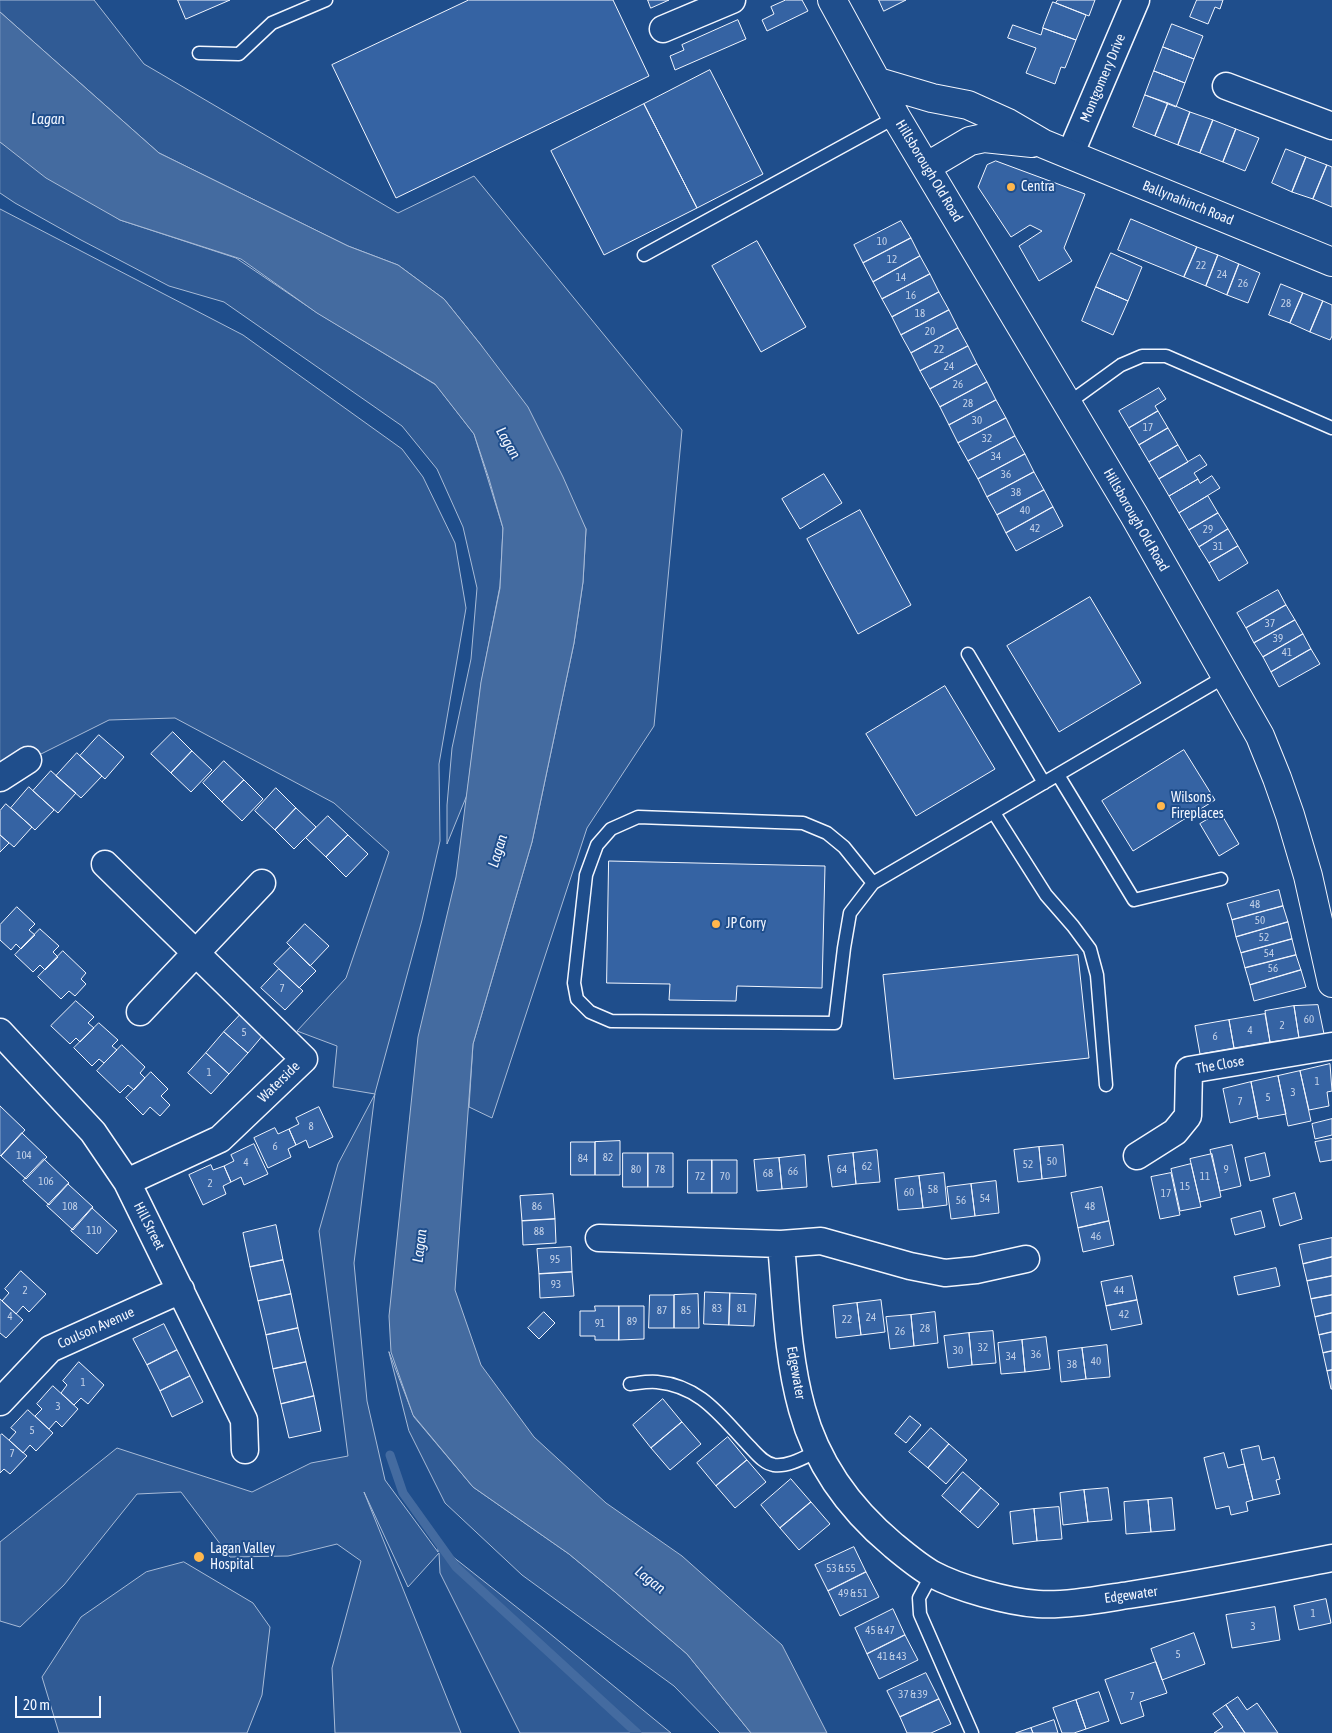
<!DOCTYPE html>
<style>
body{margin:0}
#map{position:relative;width:1332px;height:1733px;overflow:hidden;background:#1f4e8c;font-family:"Asap Condensed",sans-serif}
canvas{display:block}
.scale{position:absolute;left:15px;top:1696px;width:86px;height:22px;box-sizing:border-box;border:2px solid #f2f6ff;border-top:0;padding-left:6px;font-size:15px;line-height:18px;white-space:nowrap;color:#f2f6ff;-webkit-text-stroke:4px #1f4e8c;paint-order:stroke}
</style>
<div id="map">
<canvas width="1332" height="1733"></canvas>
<div class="scale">20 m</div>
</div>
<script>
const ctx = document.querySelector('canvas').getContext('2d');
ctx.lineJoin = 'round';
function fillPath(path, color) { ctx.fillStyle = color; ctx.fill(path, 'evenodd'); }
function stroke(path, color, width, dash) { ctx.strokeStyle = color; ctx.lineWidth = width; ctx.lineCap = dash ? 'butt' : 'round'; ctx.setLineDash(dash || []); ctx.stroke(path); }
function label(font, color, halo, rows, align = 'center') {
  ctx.font = font + ' "Asap Condensed",sans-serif'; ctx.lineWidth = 4; ctx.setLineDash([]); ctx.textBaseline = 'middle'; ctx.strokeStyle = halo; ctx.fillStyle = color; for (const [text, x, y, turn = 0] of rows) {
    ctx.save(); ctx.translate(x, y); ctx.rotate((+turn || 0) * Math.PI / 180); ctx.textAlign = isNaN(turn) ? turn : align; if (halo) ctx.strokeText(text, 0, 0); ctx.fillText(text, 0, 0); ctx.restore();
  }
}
const green = new Path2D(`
 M0 0H94L144 64 398 213 474 176 682 430 654 726 587 828 492 1118 469 1107 473 1044 532 842 574 643 583 582 586 529 481 345 444 299 398 265 348 246 159 153 0 12Z
 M0 142 120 220 236 258 316 312 436 385 474 434 503 528 500 586 481 684 467 795 447 844V805L452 748 471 659 477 588 463 527 437 469 402 426 224 302 169 286 81 240 15 203 0 193Z
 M0 209 243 335 402 449 423 477 455 543 466 608 439 764 440 841 422 920 375 1093 354 1263 367 1401 385 1480 438 1552V1545L543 1628 671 1733H520L440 1573 439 1553 408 1587 364 1492 461 1733H335L332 1668 361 1561 337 1544 288 1556 230 1557 181 1492 137 1494 64 1585 20 1627 0 1621V1542L117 1448 252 1492 311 1463 348 1456 319 1231 338 1164 375 1094 333 1087 337 1046 297 1031 346 978 389 852 334 803 175 718 109 720 41 754 31 746 0 766Z
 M389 1352 414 1417 473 1487 569 1554 615 1592 687 1654 751 1733H720L674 1686 522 1575 445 1503 409 1431Z
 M184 1562 253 1603 270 1627 262 1695 247 1733H59L42 1677 81 1617 146 1572Z`);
fillPath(green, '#305b95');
stroke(green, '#a8bbd7', 1);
const water = new Path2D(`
 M0 12 159 153 348 246 398 265 444 299 481 345 528 407 563 477 586 529 583 582 574 643 532 842 473 1044 455 1290 481 1365 534 1437 606 1503 682 1556 782 1645 827 1733H751L687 1654 615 1592 569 1554 473 1487 413 1415 391 1352 389 1316 418 1037 456 877 481 682 500 588 503 528 489 479 474 434 435 384 317 313 241 259 120 220 46 178 0 142Z`);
fillPath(water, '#446ba0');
stroke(water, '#a8bbd7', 1);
stroke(new Path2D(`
 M390 1455 403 1493 456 1567 637 1733`), '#446ba0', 9);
const building = new Path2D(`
 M178 0H230L186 19Z
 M469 0H613L649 76 396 198 332 65Z
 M648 0H669L651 8Z
 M786 0H802L808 11 767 31 762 20 774 14 771 7Z
 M879 0H906L884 11Z
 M1058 0H1095L1089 16 1056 3Z
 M1197 0H1223L1220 9 1215 7 1208 24 1190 17Z
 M1053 2 1086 15 1076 40 1043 28Z
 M738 20 746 39 675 70 670 56 684 50 682 45Z
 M1172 24 1203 36 1194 59 1163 47Z
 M1013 25 1041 35 1043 28 1076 40 1065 68 1061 67 1055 84 1026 73 1036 48 1008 38Z
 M1163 47 1194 59 1185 83 1154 71Z
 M710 70 763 174 697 208 644 104Z
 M1154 71 1185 83 1176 107 1145 95Z
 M1145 95 1168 103 1155 136 1133 127Z
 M1168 103 1190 112 1178 145 1155 136Z
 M644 104 697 208 604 255 551 151Z
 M1190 112 1213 120 1200 153 1178 145Z
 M1213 120 1236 129 1223 162 1200 153Z
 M1236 129 1259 138 1245 171 1223 162Z
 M1286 149 1306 157 1292 192 1272 183Z
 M1306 157 1327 165 1313 199 1292 192Z
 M996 161 1085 194 1064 248 1072 261 1039 281 1019 246 1042 231 1030 225 1011 237 978 187 987 165Z
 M1327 165 1332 167V207L1313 199Z
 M1131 219 1197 247 1184 277 1118 250Z
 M901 221 911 238 863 263 854 245Z
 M911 238 920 256 873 282 863 263Z
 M757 241 806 327 761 352 712 266Z
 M1197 247 1218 255 1206 286 1184 277Z
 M1111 253 1142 267 1128 301 1096 287Z
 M1218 255 1239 264 1227 295 1206 286Z
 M920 256 930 274 882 299 873 282Z
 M1239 264 1260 273 1248 303 1227 295Z
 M930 274 939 292 892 317 882 299Z
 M1281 284 1303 293 1290 323 1269 315Z
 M1096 287 1128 301 1113 335 1082 321Z
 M939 292 949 310 901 335 892 317Z
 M1303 293 1323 301 1310 332 1290 323Z
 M1323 301 1332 305V336L1330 340 1310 332Z
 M949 310 958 328 911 353 901 335Z
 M958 328 968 346 920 371 911 353Z
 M968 346 977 364 930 389 920 371Z
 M977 364 987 382 940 407 930 389Z
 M987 382 996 400 949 425 940 407Z
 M1159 388 1166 399 1155 406 1158 411 1129 428 1119 411Z
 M996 400 1006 418 958 443 949 425Z
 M1158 411 1168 428 1139 445 1129 428Z
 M1006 418 1015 436 968 461 958 443Z
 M1168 428 1178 445 1149 462 1139 445Z
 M1015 436 1025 454 978 479 968 461Z
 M1178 445 1188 462 1159 479 1149 462Z
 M1025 454 1034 472 987 497 978 479Z
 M1200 455 1207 465 1194 473 1198 479 1169 496 1159 479Z
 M1034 472 1044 490 997 515 987 497Z
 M824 474 842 503 800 529 782 499Z
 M1212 476 1220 488 1179 513 1169 496 1198 479 1200 483Z
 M1044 490 1053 507 1006 533 997 515Z
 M1208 496 1218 513 1189 530 1179 513Z
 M1053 507 1063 526 1016 551 1006 533Z
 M860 510 911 605 858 634 807 539Z
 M1218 513 1228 529 1199 547 1189 530Z
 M1228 529 1238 546 1209 563 1199 547Z
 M1238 546 1248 563 1219 581 1209 563Z
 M1278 590 1286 605 1246 628 1237 613Z
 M1090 597 1141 683 1059 732 1007 646Z
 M1286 605 1295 620 1254 643 1246 628Z
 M1295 620 1303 634 1263 657 1254 643Z
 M1303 634 1311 649 1271 672 1263 657Z
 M1311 649 1320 664 1279 687 1271 672Z
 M945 686 995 769 916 816 866 734Z
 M173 732 192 751 171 773 151 754Z
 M99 735 124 757 105 779 80 756Z
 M1184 750 1215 800 1133 851 1102 801Z
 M192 751 212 770 191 792 171 773Z
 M77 753 102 776 81 798 56 776Z
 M224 761 244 780 222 802 203 783Z
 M51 771 76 793 58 813 33 791Z
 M244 780 263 799 242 821 222 802Z
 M29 787 54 810 35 830 11 808Z
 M276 788 296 808 275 830 255 811Z
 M6 804 32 827 14 847 0 835V811Z
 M296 808 316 827 294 849 275 830Z
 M1220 812 1239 844 1219 856 1200 824Z
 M328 816 348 835 326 857 306 838Z
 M0 835 9 843 0 852Z
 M348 835 368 854 346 877 326 857Z
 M609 861 825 866 822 988 737 986 736 1001 669 1000 670 984 607 983Z
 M1279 890 1283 906 1232 920 1227 904Z
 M1283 906 1288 922 1236 937 1232 920Z
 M17 907 35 924 29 930 35 935 21 949 16 944 11 950 0 940V925Z
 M1288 922 1292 939 1241 953 1236 937Z
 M305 924 329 946 310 966 287 943Z
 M40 929 59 946 53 952 58 957 45 970 40 965 33 972 15 955Z
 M1292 939 1296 955 1245 968 1241 953Z
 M291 947 316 971 299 988 274 964Z
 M63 951 86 973 81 979 86 984 75 996 69 991 61 999 38 977Z
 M1078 955 1089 1058 894 1079 883 975Z
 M1296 955 1301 970 1250 985 1245 968Z
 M279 969 303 991 285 1010 261 988Z
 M1301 970 1306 987 1254 1001 1250 985Z
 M76 1001 94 1017 88 1023 94 1028 80 1042 76 1038 70 1044 51 1026Z
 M1318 1005 1324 1034 1299 1038 1294 1006Z
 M1294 1006 1299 1038 1270 1042 1265 1011Z
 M241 1014 264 1034 248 1053 224 1032Z
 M1265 1014 1270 1042 1234 1048 1229 1020Z
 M1229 1020 1234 1048 1200 1054 1195 1026Z
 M99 1023 118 1040 112 1046 117 1050 104 1063 99 1059 92 1066 74 1048Z
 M224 1032 248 1053 229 1074 206 1053Z
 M122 1045 145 1067 140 1073 145 1078 134 1090 128 1085 120 1093 97 1071Z
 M206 1053 229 1074 211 1094 188 1073Z
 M1330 1064 1332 1091 1327 1092 1329 1106 1309 1110 1300 1071Z
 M1300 1071 1311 1121 1288 1126 1278 1076Z
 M151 1072 168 1089 161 1096 170 1105 160 1116 150 1107 143 1115 126 1098Z
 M1278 1076 1286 1114 1258 1119 1251 1082Z
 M1251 1082 1258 1116 1230 1123 1223 1089Z
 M0 1106 25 1130 1 1156 0 1155Z
 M319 1107 333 1137 309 1148 306 1140 296 1145 289 1129 299 1124 296 1118Z
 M1332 1119V1135L1315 1139 1312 1124Z
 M275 1128 278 1134 289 1129 296 1145 288 1149 291 1157 268 1168 254 1138Z
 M22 1133 47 1157 26 1179 1 1156Z
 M1332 1139V1160L1320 1162 1315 1142Z
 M620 1141V1175H595V1142Z
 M571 1142H595V1175H571Z
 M254 1144 268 1174 244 1185 241 1177 231 1182 224 1166 234 1161 231 1155Z
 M1063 1145 1066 1176 1042 1179 1039 1147Z
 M1232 1145 1241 1186 1220 1191 1210 1150Z
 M1039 1147 1042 1179 1018 1182 1014 1150Z
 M877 1150 880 1182 856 1184 853 1153Z
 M623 1153H648V1187H623Z
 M648 1153H673V1187H648Z
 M853 1153 856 1184 832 1187 828 1156Z
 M1265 1153 1270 1176 1250 1181 1245 1158Z
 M1212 1154 1221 1197 1200 1202 1190 1159Z
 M805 1155 807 1187 782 1189 779 1158Z
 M779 1158 782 1189 757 1191 754 1160Z
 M44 1159 69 1183 49 1205 23 1181Z
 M688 1160H712V1193H688Z
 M712 1160H737V1193H712Z
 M1191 1164 1201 1207 1180 1211 1171 1169Z
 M211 1165 213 1170 224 1166 231 1182 223 1186 226 1194 203 1205 189 1175Z
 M944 1173 947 1205 923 1208 919 1176Z
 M1171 1173 1180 1215 1160 1219 1151 1177Z
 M919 1176 923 1208 898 1210 895 1179Z
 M996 1181 999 1213 975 1216 971 1184Z
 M68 1184 93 1207 73 1230 47 1206Z
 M971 1184 975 1216 951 1219 947 1187Z
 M1102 1187 1109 1221 1078 1228 1071 1193Z
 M1295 1193 1302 1219 1280 1226 1273 1199Z
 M553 1194 555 1219 522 1221 520 1196Z
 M92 1208 117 1231 97 1254 71 1231Z
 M1261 1211 1265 1227 1235 1235 1231 1219Z
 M555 1219 556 1243 523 1245 522 1221Z
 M1109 1221 1114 1245 1083 1252 1078 1228Z
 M276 1225 283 1260 250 1267 243 1233Z
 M1332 1238V1257L1303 1264 1299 1245Z
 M571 1247 572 1272 539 1274 537 1249Z
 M1332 1257V1276L1307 1281 1303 1264Z
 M283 1260 291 1294 258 1301 250 1267Z
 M1276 1268 1280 1286 1238 1295 1234 1277Z
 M21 1271 46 1294 29 1312 23 1306 16 1314 2 1301 9 1293 5 1289Z
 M572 1272 574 1296 540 1298 539 1274Z
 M1132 1276 1137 1300 1106 1306 1101 1282Z
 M1332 1276V1295L1311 1299 1307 1281Z
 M705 1292 730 1293 729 1325 704 1324Z
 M730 1293 756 1294 754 1326 729 1325Z
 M291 1294 298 1328 266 1335 258 1301Z
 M698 1294 699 1328H674V1295Z
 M650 1295H674V1328H649Z
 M1332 1295V1313L1315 1317 1311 1299Z
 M0 1299 23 1320 6 1338 0 1333Z
 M881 1300 885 1332 861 1335 857 1303Z
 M1137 1300 1142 1324 1111 1330 1106 1306Z
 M857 1303 861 1335 836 1338 833 1306Z
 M595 1306H619V1340H595V1336H580V1311H595Z
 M619 1306H644V1339L619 1340Z
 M544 1312 555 1323 539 1339 528 1328Z
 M935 1312 938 1343 914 1346 911 1315Z
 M1332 1313V1332L1319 1335 1315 1317Z
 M911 1315 914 1346 890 1349 886 1317Z
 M164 1324 177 1350 147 1365 133 1339Z
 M298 1328 306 1362 273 1369 266 1335Z
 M993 1331 996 1363 972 1365 969 1333Z
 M1332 1332V1351L1323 1353 1319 1335Z
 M969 1333 972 1365 948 1368 944 1336Z
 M1046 1337 1050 1369 1025 1372 1022 1340Z
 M1022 1340 1025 1372 1001 1374 998 1343Z
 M1107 1345 1110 1377 1086 1379 1082 1348Z
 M1082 1348 1086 1379 1061 1382 1058 1351Z
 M177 1350 190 1376 160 1391 147 1365Z
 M1332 1351V1370L1327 1371 1323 1353Z
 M79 1362 104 1385 88 1404 81 1398 74 1405 61 1393 67 1385 63 1381Z
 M306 1362 314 1396 281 1404 273 1369Z
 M1332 1370V1389H1331L1327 1371Z
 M190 1376 203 1402 172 1417 160 1391Z
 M53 1386 78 1409 62 1427 56 1421 49 1429 35 1416 42 1409 37 1404Z
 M314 1396 321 1431 289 1438 281 1404Z
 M663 1399 682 1422 651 1448 633 1425Z
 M28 1410 53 1433 36 1451 30 1445 23 1453 9 1440 16 1432 11 1428Z
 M910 1416 921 1425 906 1443 895 1434Z
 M682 1422 701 1444 670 1470 651 1448Z
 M931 1428 949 1444 928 1468 909 1452Z
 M2 1434 27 1456 10 1474 4 1469 0 1473V1436Z
 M728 1437 747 1460 716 1486 697 1463Z
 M949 1444 967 1460 946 1484 928 1468Z
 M1259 1446 1262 1460 1274 1457 1280 1479 1276 1480 1280 1494 1253 1500 1241 1450Z
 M1224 1453 1228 1468 1244 1464 1253 1500 1246 1502 1248 1511 1231 1515 1229 1506 1216 1509 1204 1458Z
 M747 1460 766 1482 735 1508 716 1486Z
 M963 1472 981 1488 960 1512 942 1496Z
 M791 1479 811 1502 780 1528 761 1505Z
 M981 1488 999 1504 978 1528 960 1512Z
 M1108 1488 1112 1520 1088 1522 1084 1490Z
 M1084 1490 1088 1522 1063 1525 1060 1493Z
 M1172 1498 1175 1530 1151 1532 1148 1500Z
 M1148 1500 1151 1532 1126 1534 1124 1502Z
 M811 1502 830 1524 799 1550 780 1528Z
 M1059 1507 1062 1539 1037 1541 1034 1509Z
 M1034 1509 1037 1541 1013 1544 1010 1512Z
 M854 1547 866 1572 828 1591 815 1565Z
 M866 1572 879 1597 840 1616 828 1591Z
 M1326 1599 1331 1623 1299 1630 1294 1606Z
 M1275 1607 1280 1640 1232 1648 1226 1615Z
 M893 1609 905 1635 867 1654 855 1628Z
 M1194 1633 1205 1664 1162 1680 1151 1649Z
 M905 1635 918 1660 879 1679 867 1654Z
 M1156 1662 1167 1693 1140 1702 1144 1716 1121 1724 1105 1680Z
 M926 1673 939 1699 900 1717 887 1691Z
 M1099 1692 1109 1721 1086 1729 1076 1700Z
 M1238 1697 1247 1710 1257 1703 1278 1733H1245L1226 1705Z
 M939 1699 951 1724 931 1733H907L900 1717Z
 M1076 1700 1086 1729 1074 1733H1062L1053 1708Z
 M1226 1705 1245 1733H1214L1223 1727 1213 1714Z
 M1054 1720 1058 1733H1033L1031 1728Z
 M1031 1728 1033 1733H1016Z`);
fillPath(building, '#3563a3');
stroke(building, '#f2f6ff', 1);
const lane = new Path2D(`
 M199 53 239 54 272 23 326 0
 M644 255 896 117
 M1067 404 1121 365 1142 356H1166L1332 428
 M968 654 1044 783
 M1058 775 1134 900 1221 879
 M994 813 1046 895 1073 926 1090 949 1097 975 1106 1085
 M873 883 844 847 827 833 803 823 638 817 611 829 597 845 586 875 574 983 577 999 590 1012 611 1021 835 1023 844 948 850 913 873 883 1226 676
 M630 1384C639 1383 648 1381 657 1382 701 1386 721 1417 749 1446 756 1453 763 1463 774 1465 788 1467 805 1457 818 1451
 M932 1574 919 1598 920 1614 972 1733`);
const street = new Path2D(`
 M663 29 732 0
 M1226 86 1332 126
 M1070 155 1136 0
 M0 778 28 760
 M105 864 304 1059 220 1139 127 1182
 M140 1012 262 883
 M0 1032 93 1132 127 1182 244 1420 245 1450
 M1137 1156 1175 1132 1188 1116 1189 1070 1332 1046
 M599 1238 781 1244 821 1241 910 1266 945 1273 976 1270 1026 1259
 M781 1244C786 1299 787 1355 802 1409 817 1464 850 1509 893 1545 905 1555 918 1566 932 1574 958 1588 1008 1602 1038 1604 1065 1606 1102 1599 1129 1595 1197 1585 1265 1571 1332 1558
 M0 1402 50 1349 181 1290`);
const secondary = new Path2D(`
 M832 0 896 117 1134 515 1260 736 1277 778 1290 815 1308 876 1332 983
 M878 82 932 98 968 105 1008 123 1044 144 1332 262
 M926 167 970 141 984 138 1032 143`);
stroke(lane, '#f2f6ff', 15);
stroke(street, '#f2f6ff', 29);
stroke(secondary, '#f2f6ff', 30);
stroke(lane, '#1f4e8c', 12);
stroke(street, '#1f4e8c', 26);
stroke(secondary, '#1f4e8c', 28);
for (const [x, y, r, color] of [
 [1011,187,5,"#ffb74d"],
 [1161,806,5,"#ffb74d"],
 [716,924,5,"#ffb74d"],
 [199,1557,6,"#ffb74d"]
]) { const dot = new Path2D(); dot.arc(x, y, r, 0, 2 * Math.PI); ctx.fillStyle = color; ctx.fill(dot); stroke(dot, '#1f4e8c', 2); }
label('11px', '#c3d1e8', null, [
 ["10",882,242],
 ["12",892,260],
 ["22",1201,266],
 ["24",1222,275],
 ["14",901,278],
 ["26",1243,284],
 ["16",911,296],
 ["28",1286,304],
 ["18",920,314],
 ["20",930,332],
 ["22",939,350],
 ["24",949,367],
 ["26",958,385],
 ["28",968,404],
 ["30",977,421],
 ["17",1148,428],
 ["32",987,439],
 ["34",996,457],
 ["36",1006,475],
 ["38",1016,493],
 ["40",1025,511],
 ["42",1035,529],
 ["29",1208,530],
 ["31",1218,547],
 ["37",1270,624],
 ["39",1278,639],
 ["41",1287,653],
 ["48",1255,905],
 ["50",1260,921],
 ["52",1264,938],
 ["54",1269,954],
 ["56",1273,969],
 ["7",282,989],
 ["60",1309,1020],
 ["2",1282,1026],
 ["4",1250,1031],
 ["5",244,1033],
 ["6",1215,1037],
 ["1",209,1073],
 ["1",1317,1082],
 ["3",1293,1093],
 ["5",1268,1098],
 ["7",1240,1102],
 ["8",311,1127],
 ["6",275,1147],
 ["104",24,1156],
 ["82",608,1158],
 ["84",583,1159],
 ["50",1052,1162],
 ["4",246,1163],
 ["52",1028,1165],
 ["62",867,1167],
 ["80",636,1170],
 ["78",660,1170],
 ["64",842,1170],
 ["9",1226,1170],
 ["66",793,1172],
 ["68",768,1174],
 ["72",700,1177],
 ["70",725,1177],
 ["11",1205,1177],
 ["106",46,1182],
 ["2",210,1184],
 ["15",1185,1187],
 ["58",933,1190],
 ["60",909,1193],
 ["17",1166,1194],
 ["54",985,1199],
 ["56",961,1201],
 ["108",70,1207],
 ["86",537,1207],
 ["48",1090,1207],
 ["110",94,1231],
 ["88",539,1232],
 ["46",1096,1237],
 ["95",555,1260],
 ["93",556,1285],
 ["2",25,1291],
 ["44",1119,1291],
 ["83",717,1309],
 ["81",742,1309],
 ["87",662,1311],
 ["85",686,1311],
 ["42",1124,1315],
 ["4",10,1317],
 ["24",871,1318],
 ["22",847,1320],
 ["89",632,1322],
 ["91",600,1324],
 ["28",925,1329],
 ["26",900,1332],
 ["32",983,1348],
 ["30",958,1351],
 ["36",1036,1355],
 ["34",1011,1357],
 ["40",1096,1362],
 ["38",1072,1365],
 ["1",83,1383],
 ["3",58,1407],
 ["5",32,1431],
 ["7",12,1454],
 ["53 & 55",841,1569],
 ["49 & 51",853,1594],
 ["1",1313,1614],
 ["3",1253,1627],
 ["45 & 47",880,1631],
 ["5",1178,1655],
 ["41 & 43",892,1657],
 ["37 & 39",913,1695],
 ["7",1132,1697]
]);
label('14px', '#f2f6ff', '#1f4e8c', [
 ["Montgomery Drive",1103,78,-67],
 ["Hillsborough Old Road",929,171,59],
 ["Ballynahinch Road",1188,203,22],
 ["Hillsborough Old Road",1136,520,60],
 ["The Close",1220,1065,-10],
 ["Waterside",279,1082,-44],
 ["Hill Street",149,1226,63],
 ["Coulson Avenue",96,1328,-24],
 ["Edgewater",796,1373,80],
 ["Edgewater",1131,1595,-8]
]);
label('14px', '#f2f6ff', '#1f4e8c', [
 ["Centra",1021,187],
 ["Wilsons",1171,798],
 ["Fireplaces",1171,814],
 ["JP Corry",726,924],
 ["Lagan Valley",210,1549],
 ["Hospital",210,1565]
], 'left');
label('italic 15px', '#f2f6ff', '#1f4e8c', [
 ["Lagan",48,119],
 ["Lagan",508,443,60],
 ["Lagan",498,851,-73],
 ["Lagan",420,1246,-83],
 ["Lagan",650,1580,38]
]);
</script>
